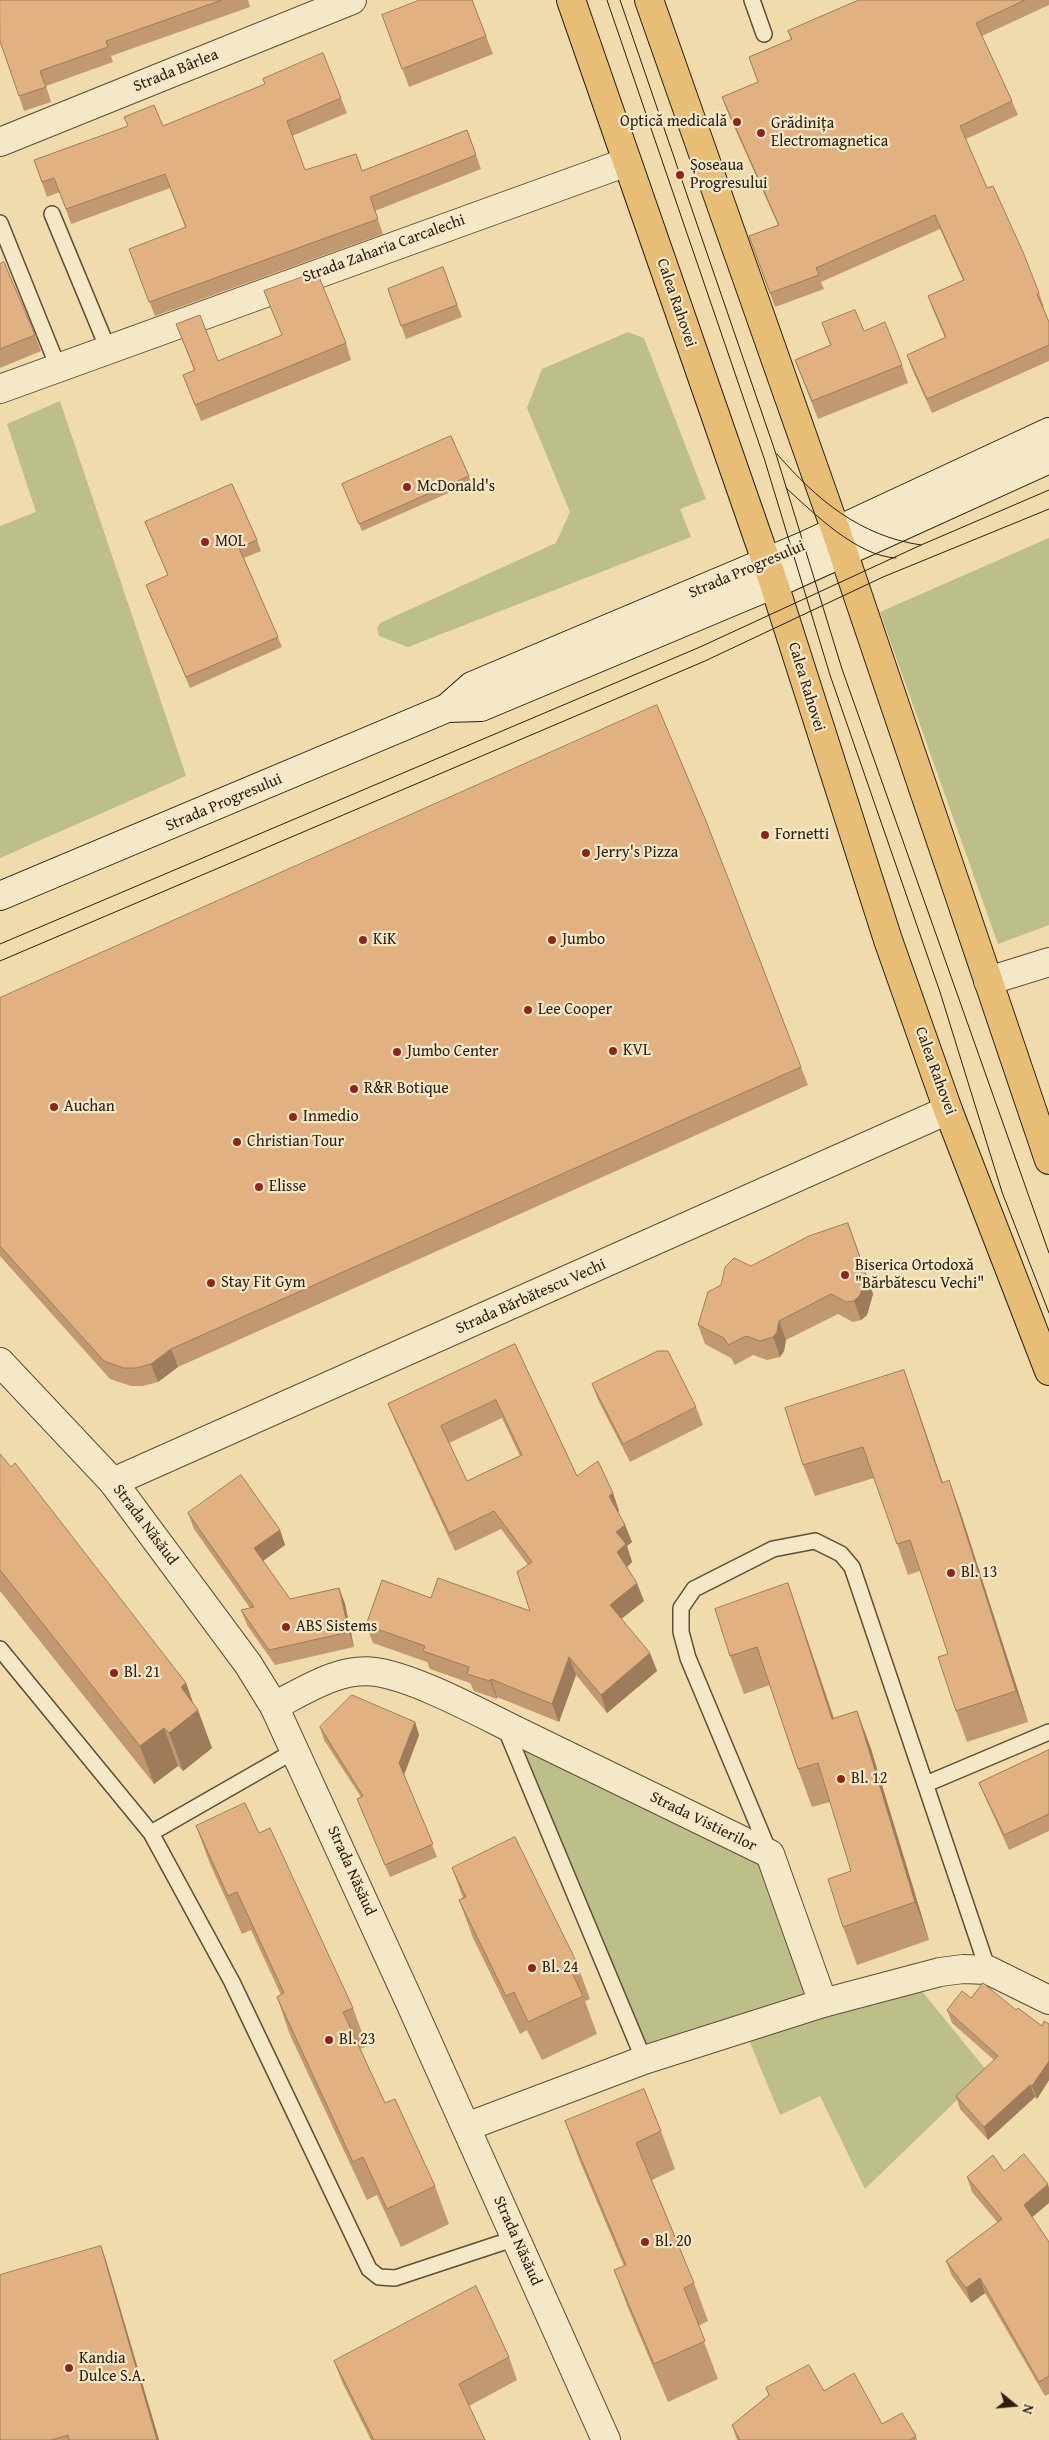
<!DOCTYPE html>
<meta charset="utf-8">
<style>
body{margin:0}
#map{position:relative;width:1049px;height:2440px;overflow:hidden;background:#efdbac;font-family:"Gentium Book Plus",serif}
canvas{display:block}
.north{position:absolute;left:989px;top:2380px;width:50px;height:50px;-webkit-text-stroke:4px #f5e8c9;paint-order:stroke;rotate:107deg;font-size:14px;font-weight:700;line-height:20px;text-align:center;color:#2c2011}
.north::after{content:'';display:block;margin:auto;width:18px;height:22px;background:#2c2011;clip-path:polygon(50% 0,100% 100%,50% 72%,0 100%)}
</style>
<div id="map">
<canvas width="1049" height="2440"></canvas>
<div class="north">N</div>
</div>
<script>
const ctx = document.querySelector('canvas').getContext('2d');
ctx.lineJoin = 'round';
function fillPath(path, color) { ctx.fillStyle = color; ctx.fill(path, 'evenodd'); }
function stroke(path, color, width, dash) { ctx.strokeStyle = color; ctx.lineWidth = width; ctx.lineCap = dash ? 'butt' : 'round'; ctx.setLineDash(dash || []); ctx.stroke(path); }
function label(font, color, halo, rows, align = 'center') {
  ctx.font = font + ' "Gentium Book Plus",serif'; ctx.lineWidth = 4.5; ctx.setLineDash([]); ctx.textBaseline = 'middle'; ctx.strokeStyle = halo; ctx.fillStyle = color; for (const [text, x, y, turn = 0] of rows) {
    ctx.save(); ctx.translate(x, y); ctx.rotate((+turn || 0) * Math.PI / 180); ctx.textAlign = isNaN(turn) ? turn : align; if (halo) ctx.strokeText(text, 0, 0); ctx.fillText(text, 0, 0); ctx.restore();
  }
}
fillPath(new Path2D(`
 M628 332 644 338 706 499 680 509 691 537 408 647 379 636 377 629 380 623 556 543 570 512 527 408 542 369Z
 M60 401 186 776 0 858V526L36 512 7 424Z
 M1049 538V925L998 944 880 612Z
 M504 1725 770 1854 823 2003 912 1979 987 2071 865 2189 820 2096 780 2115 744 2028 644 2060Z`), '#bcbf87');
const service = new Path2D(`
 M752 0 764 34
 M52 214 108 349
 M0 223 58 367
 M0 1649 151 1833 232 1982 369 2269 379 2277 395 2278 516 2238
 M504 1725 644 2060
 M926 1784 1049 1732
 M151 1833 296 1750
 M770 1854 688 1658 681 1632V1608L694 1589 773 1549 815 1541 841 1554 852 1567 988 1970`);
const minor = new Path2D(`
 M0 142 352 0
 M0 389 627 162
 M988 981 1049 962
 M113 1482 948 1110
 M274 1706C306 1690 339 1667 376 1672 416 1678 478 1712 515 1730 600 1772 685 1813 770 1854L823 2003
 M466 2127 644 2060 823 2003 940 1972 963 1969 988 1970 1049 2000`);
const tertiary = new Path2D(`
 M0 1362 113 1482 248 1664 274 1706 411 2005 606 2440`);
const secondary = new Path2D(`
 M447 708 481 707 774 584 1049 459
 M0 896 447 708 472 686 804 546 1049 432`);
const primary = new Path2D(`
 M571 0 774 584 888 940 948 1110 1049 1371
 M649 0 836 531 1049 1160`);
stroke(service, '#5d4f38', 18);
stroke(minor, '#5d4f38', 30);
stroke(tertiary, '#5d4f38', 30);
stroke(secondary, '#2c2011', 30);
stroke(primary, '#2c2011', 30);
stroke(service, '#f5e8c9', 15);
stroke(minor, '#f5e8c9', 28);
stroke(tertiary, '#f5e8c9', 28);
stroke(secondary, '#f5e8c9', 28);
stroke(primary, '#e8be76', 28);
stroke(new Path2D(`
 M607 0 764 458 830 675 940 992 1002 1192 1049 1313
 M620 0 775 451 842 669 1049 1253
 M777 454C817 500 860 536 921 545
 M786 488C814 513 856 556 896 558
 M0 944 700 647 921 545 1049 490
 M0 961 705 661 883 577 1049 509`), '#2c2011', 1);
fillPath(new Path2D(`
 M0 0H248L250 7 111 56 113 62 46 86 51 102 24 111 19 96Z
 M859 0H1049V5L982 36 1012 101 1018 115 966 139 987 188 1039 293 1044 307H1043L1049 322V361L932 413 912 369 907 355 945 338 933 310 928 296 963 280 940 229 821 282 824 289 775 307 749 236 778 225 727 111 722 97 758 82 749 57 791 40 788 31Z
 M382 15 486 36 493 54 409 87Z
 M341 98 347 113 292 136 305 170 362 171 467 130 481 169 375 211 383 234 155 316 134 263 185 227 170 188 71 224 60 192 47 197 34 160 163 126Z
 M0 264 35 335 41 351 0 368Z
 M443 267 462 317 406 339 388 289Z
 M264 291 346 343 351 360 201 421 183 375 194 370 176 324 218 361 282 335Z
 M822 323 864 331 902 365 908 383 818 419 795 360 830 345Z
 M469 476 471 483 362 531 342 484Z
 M145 522 257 540 261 551 244 558 282 647 190 688 146 585 168 576Z
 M0 998 801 1067 808 1085 178 1367 158 1382 143 1386H131L110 1379 0 1256Z
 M855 1242 873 1294 867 1315 861 1320 853 1322 838 1314 786 1340 784 1351 780 1357 767 1360 753 1355 735 1365 731 1358 705 1344 698 1325 721 1285 751 1266Z
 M515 1344 577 1476 613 1493 619 1511 618 1512 625 1525 632 1542 627 1546 632 1562 627 1567 644 1601 621 1619 650 1653 657 1671 607 1713 576 1675 559 1722 497 1697V1699L474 1691 470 1683 430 1669 427 1662 373 1643 366 1625 431 1598 530 1611 528 1565 501 1529 455 1551 395 1421 388 1404ZM502 1418 520 1456 467 1481 449 1443Z
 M592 1384 696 1407 703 1425 630 1462 599 1402Z
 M915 1401 943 1483 949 1480 960 1511 1028 1722 967 1742 956 1711 948 1654 920 1571 908 1575 874 1478 815 1496 803 1465Z
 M0 1454 186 1683 193 1704 212 1748 183 1771 178 1766 154 1784 0 1591Z
 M188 1513 280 1530 285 1545 263 1561 290 1599 339 1588 345 1604 354 1647 275 1665 247 1625 241 1610 250 1608 194 1529Z
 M788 1583 801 1621 834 1718 857 1711 871 1749 929 1940 857 1965 843 1927 851 1871 830 1802 812 1807 798 1769 770 1685 744 1694 730 1656Z
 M415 1722 419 1735 404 1775 437 1857 390 1877 357 1799 361 1797 324 1740 320 1727Z
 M1049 1750V1831L1009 1850 985 1797 979 1783Z
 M196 1826 259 1833 353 2008 367 2046 360 2049 385 2103 435 2186 449 2224 401 2247 377 2195 367 2200 290 2035 277 1997 281 1995 251 1930 242 1934 210 1864Z
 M452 1868 576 1961 590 1999 585 2001 597 2034 542 2060 527 2030 520 2034 473 1938 459 1900 463 1898Z
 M971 1998 1016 2010 1042 2026 1049 2024V2080L1037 2099 1035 2097 988 2140 960 2109 956 2096 994 2060 952 2023 947 2010Z
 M565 2121 661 2131 675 2169 652 2180 694 2283 708 2321 698 2326 718 2379 668 2402 628 2308 614 2270 624 2266 579 2159Z
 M967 2177 1032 2217 1049 2242V2394L1045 2396 985 2293 971 2303 952 2276 946 2261 998 2223 972 2192Z
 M101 2246 107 2264 159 2440H0Z
 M509 2357 517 2380 469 2406 485 2440H371L343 2384 334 2361Z
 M766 2388 824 2391 882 2424 916 2436 917 2440H737L732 2425 769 2395Z`), '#c29870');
fillPath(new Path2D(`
 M848 1223 873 1294 867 1315 861 1320 854 1301Z
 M779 1321 786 1340 784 1351 780 1357 773 1337Z
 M171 1349 178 1367 158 1382 151 1364Z
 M904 1370 915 1401 953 1514 942 1483Z
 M949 1480 960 1511 1028 1722 1016 1691Z
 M613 1493 619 1511 616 1514 609 1496Z
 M625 1525 632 1542 627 1546 632 1562 624 1570 617 1552 616 1532Z
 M280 1530 285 1545 260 1563 254 1548Z
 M637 1583 644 1601 616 1623 610 1605Z
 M788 1583 801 1621 846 1757 832 1719Z
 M339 1588 345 1604 354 1647 349 1632Z
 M650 1653 657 1671 607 1713 601 1695Z
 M569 1657 576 1675 559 1722 552 1704Z
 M491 1679 497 1697V1699L490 1681Z
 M186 1683 196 1711 198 1710 212 1748 183 1771 169 1733 181 1687Z
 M857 1711 871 1749 929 1940 915 1902Z
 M415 1722 419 1735 404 1775 399 1763Z
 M164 1728 178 1766 154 1784 140 1746Z
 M1049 2061V2080L1037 2099 1032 2086Z
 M1030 2085 1035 2097 988 2140 984 2127Z
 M1048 2184 1049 2188V2203L1029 2220 1024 2205Z
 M101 2246 107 2264 159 2440H157Z
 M980 2278 985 2293 971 2303 966 2288Z`), '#9e7c5b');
const building = new Path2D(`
 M0 0H222L106 41 108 47 40 71 46 87 19 96 0 41Z
 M420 0H472L486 36 402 69 382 15Z
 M859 0H1025L976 23 1012 101 960 126 987 188 993 186 1023 252 1039 293 1037 294 1049 322V345L927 399 907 355 946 337 928 296 964 280 935 215 816 268 819 275 770 293 749 236 779 225 722 97 758 82 749 57 792 39 788 31Z
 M323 53 341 98 287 121 305 170 356 154 362 171 467 130 476 155 370 197 378 219 149 302 129 249 186 227 165 174 66 209 54 178 42 182 34 160 128 126 124 117 154 105 163 126 265 84 263 79Z
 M4 262 35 335 0 349V264Z
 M443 267 457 305 401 326 388 289Z
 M317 272 346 343 195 405 183 375 195 370 176 324 200 315 218 361 282 335 264 291Z
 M855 310 864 331 885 322 902 365 812 401 795 360 831 345 822 323Z
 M451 436 469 476 359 524 342 484Z
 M232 484 257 540 239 548 278 637 186 677 146 585 168 575 145 522Z
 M657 705 706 821 801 1067 171 1349 151 1364 136 1368H124L104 1361 0 1246V998Z
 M848 1223 866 1275 860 1295 854 1301 846 1302 831 1294 779 1321 777 1332 773 1337 760 1341 746 1336 728 1345 724 1338 698 1325 708 1292 721 1285 725 1267 734 1258 751 1266 809 1236Z
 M515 1344 577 1476 598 1461 613 1493 609 1496 625 1525 616 1532 626 1544 617 1552 637 1583 610 1605 650 1653 601 1695 569 1657 552 1704 491 1679 490 1681 467 1674 469 1667 423 1651 425 1646 366 1625 382 1580 431 1598 438 1578 530 1611 517 1572 532 1562 494 1511 449 1533 388 1404ZM496 1400 522 1455 467 1481 441 1426Z
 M658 1351H668L696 1407 623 1444 592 1384Z
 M904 1370 942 1483 949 1480 1016 1691 956 1711 938 1657 948 1654 910 1540 897 1544 863 1447 803 1465 785 1408Z
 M0 1454 11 1467 15 1463 186 1683 181 1687 198 1710 169 1733 164 1728 140 1746 0 1570Z
 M241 1475 280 1530 254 1548 290 1599 339 1588 349 1632 269 1650 241 1610 254 1607 188 1513Z
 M788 1583 832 1719 857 1711 915 1902 843 1927 828 1879 851 1871 818 1763 798 1769 757 1647 730 1656 715 1609Z
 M352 1695 415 1722 399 1763 433 1844 385 1865 357 1799 363 1796 320 1727Z
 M1049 1750V1814L1004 1835 979 1783Z
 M245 1803 259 1833 270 1828 353 2008 343 2012 385 2103 395 2099 435 2186 387 2209 363 2157 353 2162 277 1997 284 1993 237 1892 228 1896 196 1826Z
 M515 1837 576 1961 568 1964 583 1996 528 2022 514 1992 506 1996 459 1900 466 1897 452 1868Z
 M983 1983 1016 2010 1018 2008 1042 2026 1044 2021 1049 2024V2061L1032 2086 1030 2085 984 2127 956 2096 998 2056 947 2010 962 1991 971 1998Z
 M644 2089 661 2131 636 2143 694 2283 684 2288 705 2341 654 2364 614 2270 626 2265 565 2121Z
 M1024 2154 1048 2184 1024 2205 1049 2242V2376L1039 2382 980 2278 966 2288 946 2261 1002 2219 967 2177 993 2155 1004 2171Z
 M101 2246 157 2440H69L68 2435 51 2440H0V2275Z
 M476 2286 509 2357 459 2384 485 2440H374L334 2361Z
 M809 2365 824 2391 854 2373 882 2424 902 2413 916 2436 909 2440H740L732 2425 769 2395 766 2388Z`);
fillPath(building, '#e1b182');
stroke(building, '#9e7c5b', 1);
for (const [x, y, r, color] of [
 [737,122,5,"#8f2418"],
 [761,133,5,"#8f2418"],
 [680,175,5,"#8f2418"],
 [407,487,5,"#8f2418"],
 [205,542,5,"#8f2418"],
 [765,835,5,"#8f2418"],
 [586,853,5,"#8f2418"],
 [363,940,5,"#8f2418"],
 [552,940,5,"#8f2418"],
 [528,1010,5,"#8f2418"],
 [613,1051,5,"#8f2418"],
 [397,1052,5,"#8f2418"],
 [354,1089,5,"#8f2418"],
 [54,1107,5,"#8f2418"],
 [293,1117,5,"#8f2418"],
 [237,1142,5,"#8f2418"],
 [259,1187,5,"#8f2418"],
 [845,1275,5,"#8f2418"],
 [211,1283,5,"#8f2418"],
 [951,1573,5,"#8f2418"],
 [286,1627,5,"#8f2418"],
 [114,1673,5,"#8f2418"],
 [841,1779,5,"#8f2418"],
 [532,1968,5,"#8f2418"],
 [329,2040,5,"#8f2418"],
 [645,2242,5,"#8f2418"],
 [69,2368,5,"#8f2418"]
]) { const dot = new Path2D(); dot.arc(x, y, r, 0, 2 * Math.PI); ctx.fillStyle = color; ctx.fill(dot); stroke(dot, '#f5e8c9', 2); }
label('16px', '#2c2011', '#f5e8c9', [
 ["Strada Bârlea",176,71,-22],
 ["Strada Zaharia Carcalechi",384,249,-20],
 ["Calea Rahovei",676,303,71],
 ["Strada Progresului",747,570,-23],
 ["Calea Rahovei",806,687,73],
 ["Strada Progresului",224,803,-23],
 ["Calea Rahovei",935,1071,70],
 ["Strada Bărbătescu Vechi",531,1297,-24],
 ["Strada Năsăud",145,1525,53],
 ["Strada Vistierilor",703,1822,26],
 ["Strada Năsăud",351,1871,66],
 ["Strada Năsăud",517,2241,66]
]);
label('16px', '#2c2011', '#f5e8c9', [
 ["Optică medicală",727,122,"right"],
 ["Grădinița",771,124],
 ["Electromagnetica",771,142],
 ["Șoseaua",690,166],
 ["Progresului",690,184],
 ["McDonald's",417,487],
 ["MOL",215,542],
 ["Fornetti",775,835],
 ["Jerry's Pizza",596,853],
 ["KiK",373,940],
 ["Jumbo",562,940],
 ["Lee Cooper",538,1010],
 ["KVL",623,1051],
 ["Jumbo Center",407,1052],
 ["R&R Botique",364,1089],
 ["Auchan",64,1107],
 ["Inmedio",303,1117],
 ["Christian Tour",247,1142],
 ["Elisse",269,1187],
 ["Biserica Ortodoxă",855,1266],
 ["\"Bărbătescu Vechi\"",855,1284],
 ["Stay Fit Gym",221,1283],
 ["Bl. 13",961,1573],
 ["ABS Sistems",296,1627],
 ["Bl. 21",124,1673],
 ["Bl. 12",851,1779],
 ["Bl. 24",542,1968],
 ["Bl. 23",339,2040],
 ["Bl. 20",655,2242],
 ["Kandia",79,2359],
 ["Dulce S.A.",79,2377]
], 'left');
</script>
